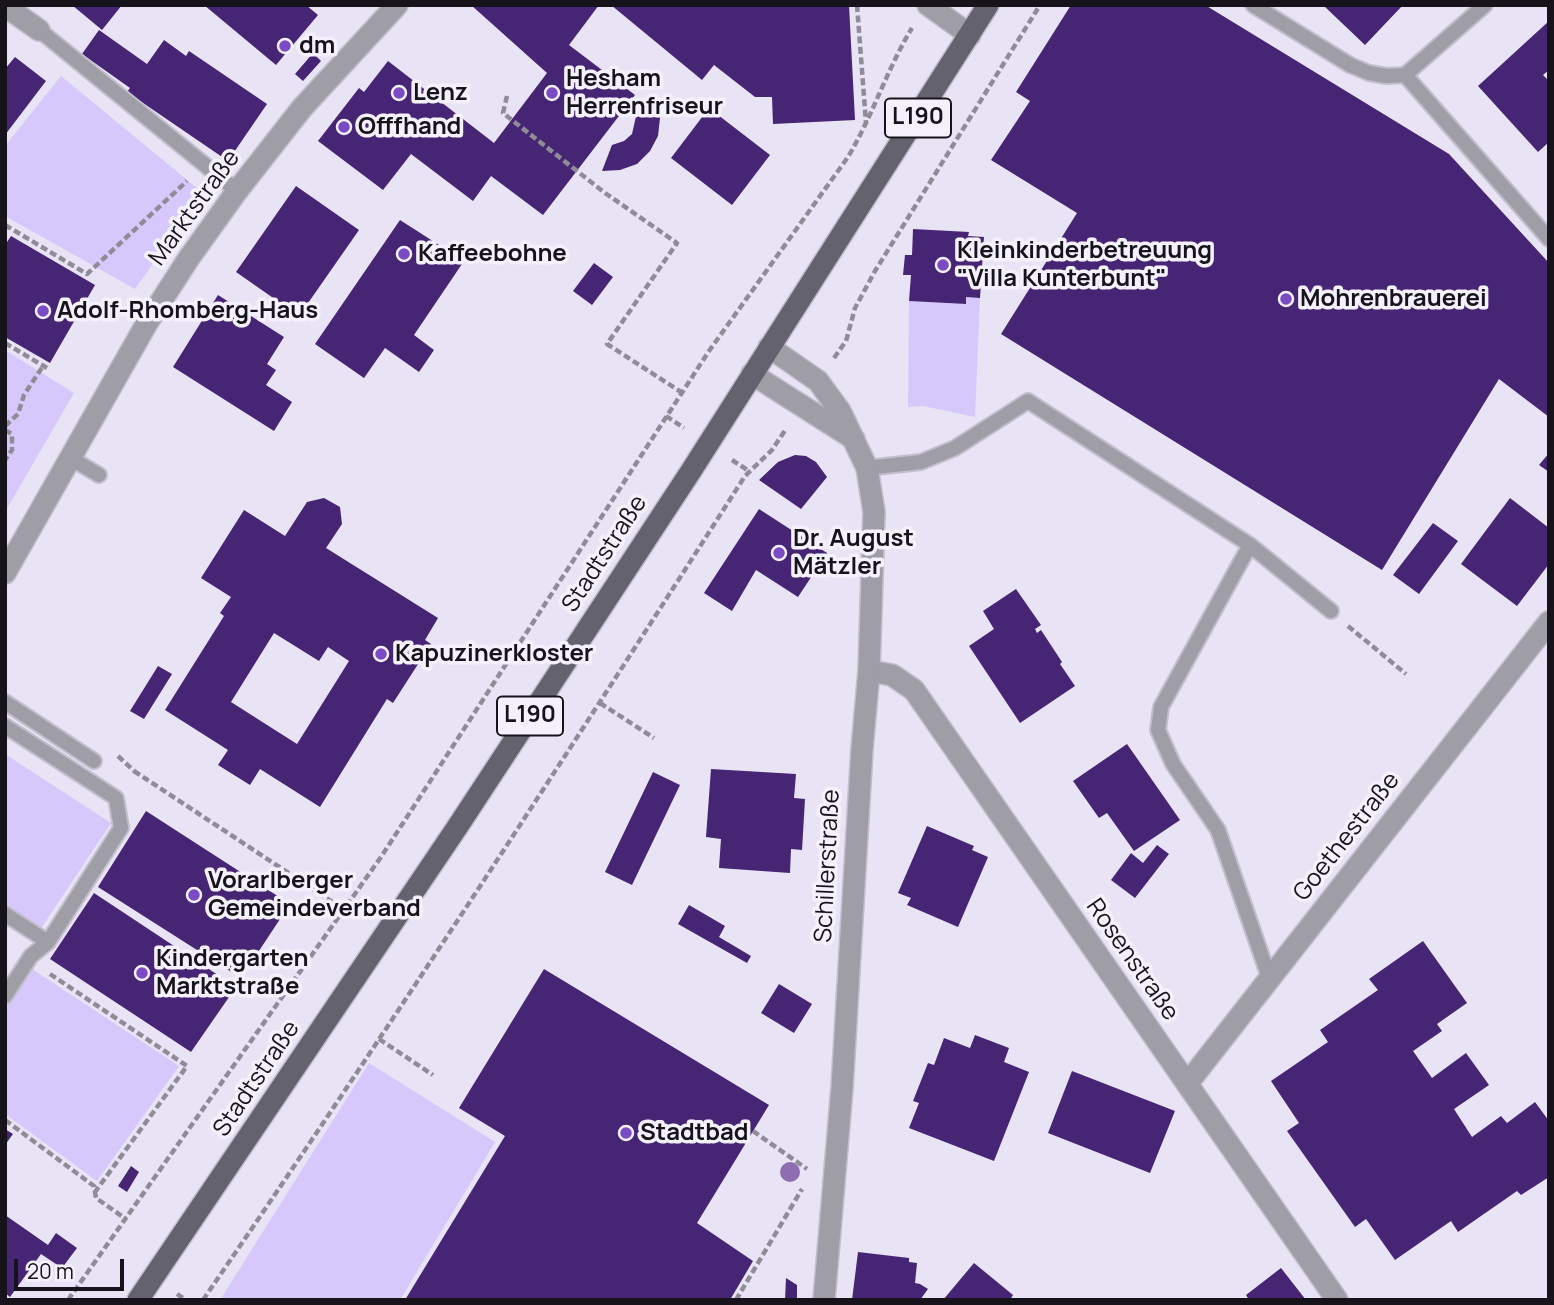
<!DOCTYPE html>
<meta charset="utf-8">
<style>
body{margin:0}
#map{position:relative;width:1554px;height:1305px;overflow:hidden;background:#e8e3f5;font-family:Manrope,sans-serif}
canvas{display:block}
.frame{position:absolute;inset:0;border:7px solid #16141a;pointer-events:none}
.scale{position:absolute;left:14px;top:1259px;width:110px;height:32px;box-sizing:border-box;border:4px solid #16141a;border-top:0;padding-left:9px;font-size:21px;line-height:24px;white-space:nowrap;color:#16141a;-webkit-text-stroke:5px #f4f1fc;paint-order:stroke}
</style>
<div id="map">
<canvas width="1554" height="1305"></canvas>
<div class="frame"></div>
<div class="scale">20 m</div>
</div>
<script>
const ctx = document.querySelector('canvas').getContext('2d');
ctx.lineJoin = 'round';
function fillPath(path, color) { ctx.fillStyle = color; ctx.fill(path, 'evenodd'); }
function stroke(path, color, width, dash) { ctx.strokeStyle = color; ctx.lineWidth = width; ctx.lineCap = dash ? 'butt' : 'round'; ctx.setLineDash(dash || []); ctx.stroke(path); }
function label(font, color, halo, rows, align = 'center') {
  ctx.font = font + ' Manrope,sans-serif'; ctx.lineWidth = 7; ctx.setLineDash([]); ctx.textBaseline = 'middle'; ctx.strokeStyle = halo; ctx.fillStyle = color; for (const [text, x, y, turn = 0] of rows) {
    ctx.save(); ctx.translate(x, y); ctx.rotate((+turn || 0) * Math.PI / 180); ctx.textAlign = isNaN(turn) ? turn : align; if (halo) ctx.strokeText(text, 0, 0); ctx.fillText(text, 0, 0); ctx.restore();
  }
}
fillPath(new Path2D(`
 M61 76 203 193 135 289 5 216V146Z
 M966 297 980 298 975 417 923 406 908 407 909 301 965 304Z
 M5 350 74 393 5 512Z
 M5 754 111 823 40 930 5 908Z
 M32 969 179 1066 97 1181 5 1114V1008Z
 M369 1063 495 1142 400 1300H220Z`), '#d7c8fc');
fillPath(new Path2D(`
 M72 5H122L102 30Z
 M204 5H306L318 15 276 65Z
 M471 5H599L569 45 635 95 543 215 491 176 473 201 411 154 383 190 318 141 359 88 364 92 388 61 494 143 547 73Z
 M611 5H849L855 120 773 124 772 97H755L714 65 702 80Z
 M1071 5H1205L1449 154 1549 263V417L1499 379 1382 570 1001 334 1077 213 991 160 1030 101 1016 92Z
 M1323 5H1403L1365 45Z
 M1549 21V70L1543 75 1549 81V142L1538 152 1478 86Z
 M99 30 147 64 164 40 186 56 189 51 267 104 228 161 127 92 130 88 82 54Z
 M313 53 321 61 303 81 295 74Z
 M15 57 46 81 5 135V69Z
 M657 100 660 118 658 136 650 151 637 164 620 170 602 171 612 145 624 141 632 134 637 112Z
 M709 108 770 155 732 205 671 158Z
 M296 186 359 230 299 316 236 272Z
 M400 220 464 261 414 335 434 350 419 372 385 348 364 378 315 344Z
 M913 229 969 232 968 236 984 237 980 298 966 297V304L909 301 911 275H903L905 255H912Z
 M11 236 95 285 50 363 5 337V245Z
 M594 263 613 277 592 305 573 291Z
 M218 295 284 337 267 364 276 370 266 385 292 402 274 431 173 367Z
 M1549 453V472L1539 465Z
 M795 455 806 456 816 462 827 477 801 509 759 480 778 462Z
 M324 498 340 507 342 524 326 548 438 618 425 640 431 644 393 703 387 699 320 807 260 769 250 785 218 765 228 750 165 710 224 616 220 613 231 597 201 578 244 510 285 536 307 502ZM274 633 319 661 328 647 349 661 297 744 231 702Z
 M1510 498 1549 528V564L1517 606 1461 564Z
 M759 509 827 553 798 597 756 570 732 611 704 593Z
 M1433 523 1458 541 1419 594 1393 575Z
 M1016 589 1041 625 1035 629 1037 633 1041 630 1062 662 1060 664 1075 686 1020 723 969 646 994 629 983 611Z
 M158 666 172 674 144 719 130 711Z
 M1127 744 1180 820 1134 851 1107 813 1099 818 1073 781Z
 M711 769 796 774 794 798 805 799 802 850 791 849 790 873 719 868 721 839 706 837Z
 M653 772 680 785 632 885 605 872Z
 M146 811 290 904 241 978 98 887Z
 M927 826 974 846 972 850 988 857 958 927 907 905 911 898 898 893Z
 M1157 845 1169 854 1135 898 1111 880 1131 853 1143 863Z
 M94 893 236 987 191 1052 50 959Z
 M689 905 725 926 719 937 751 956 747 963 678 924Z
 M1423 941 1467 1003 1437 1024 1442 1031 1413 1051 1432 1078 1466 1053 1489 1085 1454 1109 1472 1137 1501 1116 1507 1123 1535 1102 1549 1121V1177L1521 1195 1517 1191 1458 1232 1451 1221 1395 1260 1366 1219 1355 1227 1287 1131 1299 1123 1271 1081 1328 1042 1320 1030 1378 990 1369 979Z
 M544 969 769 1105 697 1223 753 1261 730 1300H405L505 1136 459 1108Z
 M779 984 812 1004 794 1033 761 1013Z
 M975 1035 1009 1048 1004 1062 1029 1072 994 1161 909 1128 919 1103 913 1101 928 1063 934 1065 944 1038 970 1048Z
 M1072 1071 1175 1111 1150 1173 1048 1133Z
 M5 1129 13 1134 5 1145Z
 M131 1166 139 1172 127 1192 118 1186Z
 M5 1215 48 1245 56 1233 77 1248 62 1268 41 1254 10 1297 5 1293Z
 M858 1252 909 1258V1262L917 1263 915 1283 920 1284 928 1289 920 1300H852Z
 M974 1263 1013 1295 1010 1300H943Z
 M1281 1268 1306 1300H1249L1246 1295Z
 M786 1278 797 1285V1300H785Z`), '#462574');
const service = new Path2D(`
 M1253 5 1350 65 1369 73 1387 76 1405 75 1485 5
 M39 30 237 191
 M1405 75 1549 239
 M72 459 99 475
 M867 468 921 462 955 448 1028 401 1250 545 1161 707 1158 730 1173 764 1218 830 1270 980
 M1250 545 1331 611
 M5 702 94 761
 M5 726 116 798 121 828 48 942 31 956 5 996
 M5 914 48 942`);
const minor = new Path2D(`
 M928 5 970 35
 M5 6 39 30
 M5 573 147 323 189 258 237 191 302 108 397 5
 M869 671 892 675 914 690 1337 1300
 M1187 1084 1549 622`);
const tertiary = new Path2D(`
 M769 347 818 381 840 411 867 468 874 512 869 671 862 749 842 1088 824 1300
 M752 374 854 439`);
const primary = new Path2D(`
 M138 1300 458 826 691 471 988 5`);
stroke(service, '#c2bece', 18);
stroke(minor, '#c2bece', 24);
stroke(tertiary, '#c2bece', 24);
stroke(primary, '#c2bece', 24);
stroke(new Path2D(`
 M857 5 866 123
 M507 96 503 113 605 193 677 243 607 344 681 392
 M5 225 87 274 187 181
 M5 343 47 368
 M834 358 846 341 855 308 875 271 1040 5
 M666 416 684 428
 M5 426 18 414 24 395 43 366
 M5 430 12 434V450L5 460
 M732 460 749 471
 M1348 626 1406 674
 M600 703 654 738
 M118 756 134 771
 M134 771 343 909
 M50 974 187 1066 95 1192
 M379 1039 433 1075
 M5 1120 94 1186 96 1198 126 1219
 M753 1131 807 1169
 M177 1294 186 1300
 M68 1300 381 857 709 351 848 157C873 115 887 69 912 28
 M203 1300C389 1029 568 753 745 476L772 450 786 429
 M736 1300 802 1189`), '#8f8c98', 4.5, [7, 3.5]);
stroke(service, '#9f9da5', 14);
stroke(minor, '#9f9da5', 21);
stroke(tertiary, '#9f9da5', 21);
stroke(primary, '#65626f', 21);
ctx.fillStyle = '#8d6fb1';
for (const [x, y] of [
 [790,1172]
]) { ctx.beginPath(); ctx.arc(x, y, 10, 0, 2 * Math.PI); ctx.fill(); }
for (const [x, y, r, color] of [
 [285,46,7,"#7b4bc3"],
 [399,93,7,"#7b4bc3"],
 [552,93,7,"#7b4bc3"],
 [344,127,7,"#7b4bc3"],
 [404,254,7,"#7b4bc3"],
 [943,265,7,"#7b4bc3"],
 [1286,299,7,"#7b4bc3"],
 [43,311,7,"#7b4bc3"],
 [779,553,7,"#7b4bc3"],
 [381,654,7,"#7b4bc3"],
 [194,895,7,"#7b4bc3"],
 [142,973,7,"#7b4bc3"],
 [626,1133,7,"#7b4bc3"]
]) { const dot = new Path2D(); dot.arc(x, y, r, 0, 2 * Math.PI); ctx.fillStyle = color; ctx.fill(dot); stroke(dot, '#f4f1fc', 2.5); }
for (const [x, y, w] of [
 [918,118,66],
 [530,716,66]
]) { const box = new Path2D(); box.roundRect(x - w / 2, y - 19.5, w, 39, 5); ctx.fillStyle = '#f4f1fc'; ctx.fill(box); stroke(box, '#16141a', 2); }
label('bold 23px', '#16141a', null, [
 ["L190",918,118],
 ["L190",530,716]
]);
label('bold 24px', '#16141a', '#f4f1fc', [
 ["dm",299,46],
 ["Hesham",566,79],
 ["Herrenfriseur",566,107],
 ["Lenz",413,93],
 ["Offfhand",358,127],
 ["Kleinkinderbetreuung",957,251],
 ["\"Villa Kunterbunt\"",957,279],
 ["Kaffeebohne",418,254],
 ["Mohrenbrauerei",1300,299],
 ["Adolf-Rhomberg-Haus",57,311],
 ["Dr. August",793,539],
 ["Mätzler",793,567],
 ["Kapuzinerkloster",395,654],
 ["Vorarlberger",208,881],
 ["Gemeindeverband",208,909],
 ["Kindergarten",156,959],
 ["Marktstraße",156,987],
 ["Stadtbad",640,1133]
], 'left');
label('24px', '#16141a', '#f4f1fc', [
 ["Marktstraße",195,208,-54],
 ["Stadtstraße",605,554,-57],
 ["Goethestraße",1347,837,-52],
 ["Schillerstraße",828,866,-87],
 ["Rosenstraße",1132,960,55],
 ["Stadtstraße",257,1079,-56]
]);
</script>
